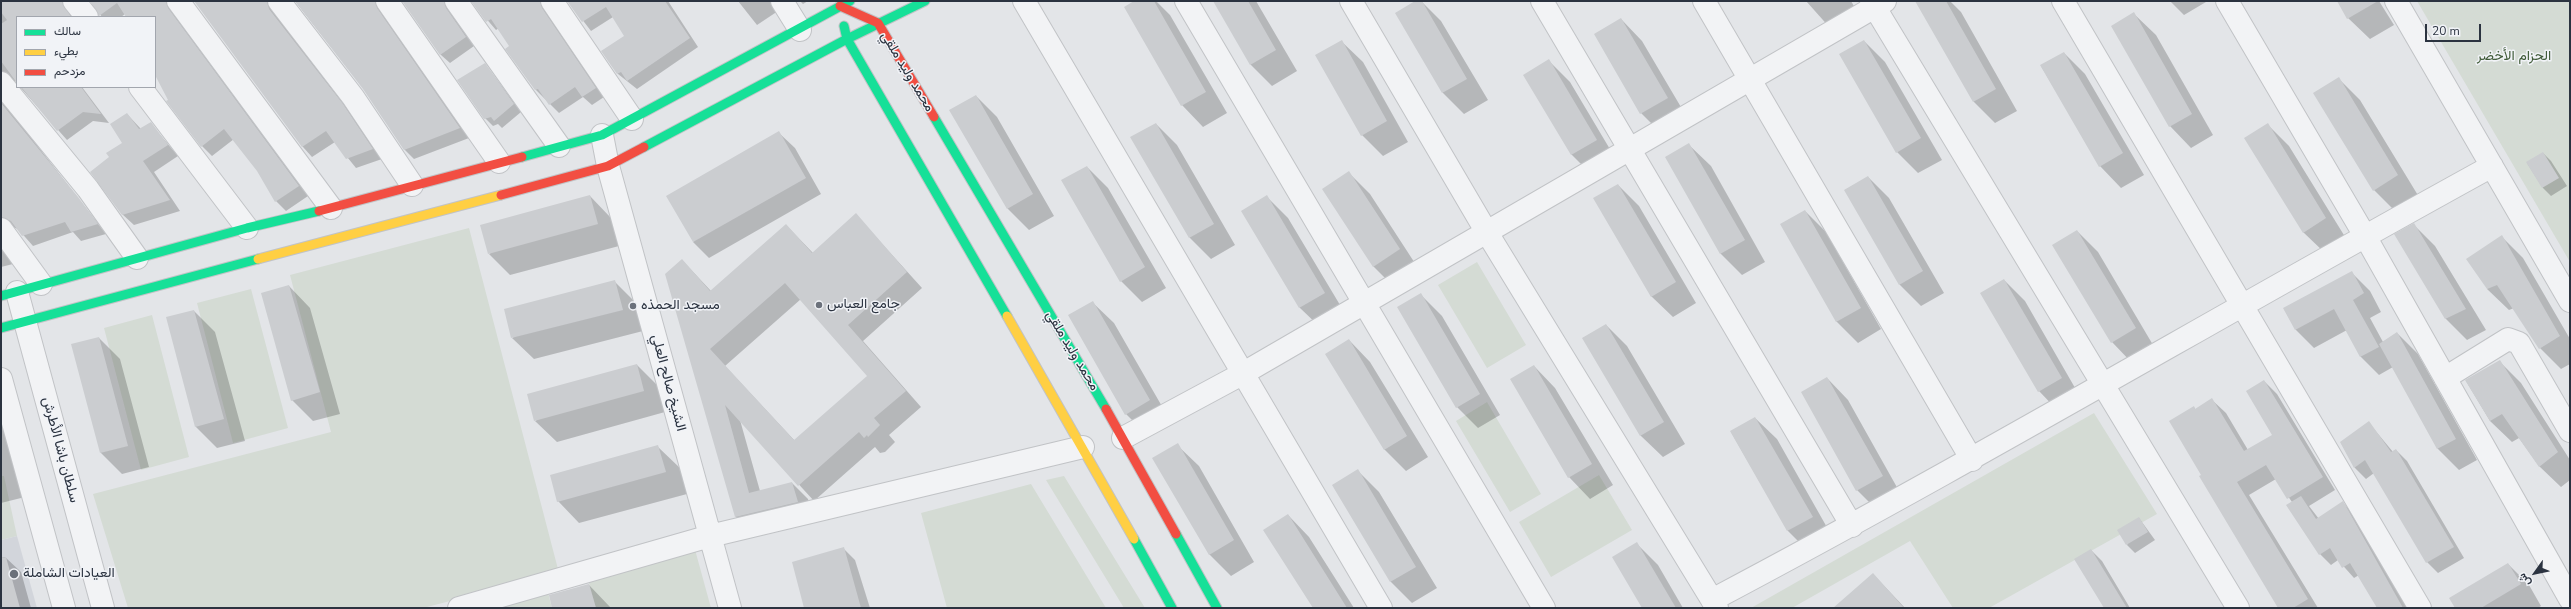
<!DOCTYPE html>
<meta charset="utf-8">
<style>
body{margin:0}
#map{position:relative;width:2571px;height:609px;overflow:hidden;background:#e3e5e8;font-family:"Nunito Sans",Vazirmatn,sans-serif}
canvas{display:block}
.frame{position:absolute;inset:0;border:2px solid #2b3340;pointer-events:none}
.legend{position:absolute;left:16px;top:16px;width:140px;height:72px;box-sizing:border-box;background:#f1f3f7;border:1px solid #a2a6ae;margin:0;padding:5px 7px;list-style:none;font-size:12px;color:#2b3340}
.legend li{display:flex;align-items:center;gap:8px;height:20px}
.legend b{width:20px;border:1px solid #a2a6ae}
.north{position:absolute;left:2515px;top:553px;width:40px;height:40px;-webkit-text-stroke:3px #f1f3f7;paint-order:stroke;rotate:237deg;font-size:11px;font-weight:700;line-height:16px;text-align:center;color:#2b3340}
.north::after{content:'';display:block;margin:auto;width:14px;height:18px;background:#2b3340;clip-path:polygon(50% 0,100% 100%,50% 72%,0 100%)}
.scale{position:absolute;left:2425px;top:24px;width:56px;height:18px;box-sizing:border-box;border:2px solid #2b3340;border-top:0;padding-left:5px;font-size:12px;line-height:14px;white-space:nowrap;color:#2b3340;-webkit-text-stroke:3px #f1f3f7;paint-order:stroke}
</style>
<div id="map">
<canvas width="2571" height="609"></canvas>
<div class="frame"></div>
<ul class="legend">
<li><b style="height:5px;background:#16e098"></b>سالك</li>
<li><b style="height:5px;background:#ffcf43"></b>بطيء</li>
<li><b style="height:5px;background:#f24e42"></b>مزدحم</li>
</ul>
<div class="north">ش</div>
<div class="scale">20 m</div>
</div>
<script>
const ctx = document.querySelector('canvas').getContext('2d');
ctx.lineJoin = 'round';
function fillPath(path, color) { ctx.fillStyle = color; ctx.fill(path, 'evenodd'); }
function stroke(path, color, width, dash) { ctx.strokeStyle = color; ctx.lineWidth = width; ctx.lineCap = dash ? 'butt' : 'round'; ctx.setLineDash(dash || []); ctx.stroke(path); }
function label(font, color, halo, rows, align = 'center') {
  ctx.font = font + ' "Nunito Sans",Vazirmatn,sans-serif'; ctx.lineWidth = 3; ctx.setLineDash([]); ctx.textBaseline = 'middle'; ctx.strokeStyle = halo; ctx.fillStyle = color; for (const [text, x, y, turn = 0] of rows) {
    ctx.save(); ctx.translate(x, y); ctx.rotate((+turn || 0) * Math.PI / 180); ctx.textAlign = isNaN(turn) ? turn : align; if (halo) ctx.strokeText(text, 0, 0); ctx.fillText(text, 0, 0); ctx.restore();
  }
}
fillPath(new Path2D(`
 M17 536 37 608H1V540Z`), '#d2d5db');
fillPath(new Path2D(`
 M2417 1H2570V262Z
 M469 228 559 573 423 608H128L93 494 331 432 290 275Z
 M1477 262 1526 345 1487 368 1438 285Z
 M251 289 288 428 233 443 197 303Z
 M152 315 189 457 141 470 104 328Z
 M1487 402 1541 494 1510 512 1456 421Z
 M2094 413 2157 514 1989 608H1953L1910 541 1792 608H1751Z
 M1599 475 1632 530 1551 577 1519 522Z
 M1 476H4L17 536 1 540Z
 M1064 476 1145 608H1124L1046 480Z
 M1031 484 1106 608H947L921 513Z
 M694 546 711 608H596L587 576Z
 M547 589 552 608H488Z`), '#d4dbd4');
fillPath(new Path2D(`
 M1 1H78L73 17H17V83L15 81 3 83 1 88Z
 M90 1H180L176 7 177 19 308 196 286 211 276 201 258 171 234 139 212 156 202 146 170 100 156 75 155 77V17H127L125 14 121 17H102Z
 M195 1H284L277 7 279 19 352 115 382 159 356 168 335 142 312 157 303 147Z
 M295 1H385L469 138 414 159 404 149 364 89Z
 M413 1H457L452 12 474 46 450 63 441 55 406 5Z
 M471 1H555L604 97 592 105 583 97 559 113 536 90 499 28 496 30Z
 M568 1H668L698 47 637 89 618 74 603 52 625 36 613 17 591 31Z
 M738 1H785L778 11 757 25Z
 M800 1H808L803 4Z
 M1136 1H1156L1170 15 1227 113 1203 127 1182 105Z
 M1214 1H1256L1297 71 1272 86 1251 65Z
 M1417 1H1421L1441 21 1488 100 1464 114 1443 93 1396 13Z
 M1806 1H1851L1858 13 1831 29Z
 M1921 1H1950L1961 12 2017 111 1995 123 1974 102 1918 3Z
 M2170 1H2206V2L2184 15Z
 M2338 1H2379L2394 25 2370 39 2348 18Z
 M2134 14 2156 35 2213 135 2191 148 2170 126Z
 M1621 19 1642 41 1688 119 1662 134 1641 113Z
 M1341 41 1363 62 1408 142 1383 156 1362 135Z
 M1864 41 1885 62 1942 160 1918 173 1897 152Z
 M2064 53 2085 74 2144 175 2121 188 2100 166 2041 66Z
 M1549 61 1570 82 1617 161 1593 176 1571 154Z
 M485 64 521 112 502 128 498 124 493 126 485 118Z
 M2339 79 2360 100 2419 197 2395 211 2374 190Z
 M20 87H82L109 123 93 121 67 140Z
 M976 96 997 117 1054 216 1029 230 1008 209 951 110Z
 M1 99 106 234 81 241 73 232 33 246 18 229 10 226 1 232Z
 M127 114 141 129 150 123 178 156 154 172 180 211 134 225 122 214 110 157 123 143Z
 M1156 124 1177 145 1235 245 1211 259 1190 238 1132 138Z
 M2267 124 2289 146 2347 240 2325 253 2303 232Z
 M779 133 795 148 821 194 709 258 693 242Z
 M1689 145 1711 166 1765 262 1742 275 1721 254 1666 157Z
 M2543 153 2551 161 2567 186 2551 196 2543 188 2527 163Z
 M1087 167 1108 188 1166 288 1142 302 1121 281Z
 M1349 173 1370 194 1420 271 1395 288 1373 266Z
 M1868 177 1889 198 1944 293 1921 306 1900 285 1845 190Z
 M1618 185 1639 206 1696 303 1673 317 1651 296Z
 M590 196 611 218 619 246 510 275 489 254Z
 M1267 197 1288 218 1346 315 1322 329 1300 308 1242 211Z
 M1805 211 1826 232 1881 329 1858 343 1836 321Z
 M856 215 922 288 863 341 921 407 889 435 895 442 885 452 880 453 875 447 814 501 740 420 760 491 792 483 808 499 813 518 751 533 736 517 682 260 711 291 786 225 813 253ZM801 299 868 376 795 441 725 366Z
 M2414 225 2435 246 2486 330 2467 340 2446 319 2396 235Z
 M2077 231 2098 252 2156 350 2133 364 2112 342Z
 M2502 237 2523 258 2570 339V364L2561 369 2540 348 2514 308 2509 310 2487 289Z
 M1 246 13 264 1 267Z
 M2352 273 2370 291 2381 312 2370 318 2383 342 2397 333 2418 354 2477 460 2459 470 2438 449 2393 367 2379 375 2361 357 2347 330 2314 348 2296 330 2284 309Z
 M2004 280 2025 301 2082 400 2060 413 2039 391Z
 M615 282 636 303 643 331 534 359 512 338Z
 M289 286 310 308 340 414 313 421 292 400Z
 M1420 294 1442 316 1500 415 1478 428 1457 407Z
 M1092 302 1114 323 1171 422 1147 435 1126 414Z
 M194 311 215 332 245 441 217 448 196 427 167 318Z
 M1606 325 1627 346 1685 444 1663 457 1641 436 1583 338Z
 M99 338 120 359 149 467 122 474 101 453 72 345Z
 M1349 340 1370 362 1428 457 1406 471 1384 449Z
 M2500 362 2521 383 2570 460V480L2561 487 2539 466 2519 438 2512 442 2490 421 2466 381Z
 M637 365 658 386 665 412 557 442 535 421Z
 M1534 366 1555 388 1613 485 1590 499 1569 477Z
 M1827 378 1848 400 1903 498 1879 512 1857 490Z
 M2264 381 2277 394 2335 490 2309 506 2319 519 2343 503 2354 514 2408 608H2378L2359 575 2354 578 2338 560 2331 565 2320 554 2292 502 2276 479 2249 495 2318 608H2279L2202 475 2194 407 2196 410 2212 400 2226 413 2248 450 2274 435Z
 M1 412 25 497 1 503Z
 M1755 418 1777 439 1833 538 1809 552 1788 531 1731 432Z
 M2369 423 2393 452 2396 450 2407 461 2464 558 2438 573 2427 562 2374 473 2366 479 2355 468 2341 443Z
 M1177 445 1199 466 1254 562 1231 576 1209 554Z
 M658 447 680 468 687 494 579 523 558 501Z
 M1358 471 1379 492 1437 588 1412 603 1391 582 1333 485Z
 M1288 515 1309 537 1354 608H1314Z
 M2139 518 2155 540 2135 553 2127 545Z
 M1637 544 1658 565 1683 608H1643Z
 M843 548 855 560 870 608H806Z
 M2091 550 2102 561 2130 608H2105Z
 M5 557 21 572 31 608H1V558Z
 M2508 564 2529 585 2541 606 2538 608H2456Z
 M1873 574 1905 608H1834Z
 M589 585 611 608H553Z`), '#0003');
fillPath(new Path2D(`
 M1 1H62L71 17H17V83L1 61V24L7 20 1 12Z
 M90 1H166L168 8 299 186 275 202 257 171 224 129 201 147 166 101 168 100 155 75V17H126L117 3 99 16Z
 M194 1H267L269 9 343 104 373 149 346 159 326 131 302 147Z
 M295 1H375L377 8 460 128 404 150 363 89Z
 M402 1H444L446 8 466 37 440 55Z
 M471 1H540L542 8 596 88 582 97 575 87 549 105 538 89 535 90 505 49 509 46 491 19 486 22Z
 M567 1H665L690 38 627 81 621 72 617 74 601 51 624 36 606 7 582 22Z
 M1134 1H1154L1206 92 1181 106 1124 7Z
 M1213 1H1248L1276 50 1250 65Z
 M1415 1H1422L1467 79 1442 93 1395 13Z
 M1915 1H1946L1996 89 1973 102Z
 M2337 1H2378L2347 19Z
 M2134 12 2192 114 2169 127 2111 26Z
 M1621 18 1668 98 1640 114 1594 34Z
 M1342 40 1387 121 1361 136 1315 55Z
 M1864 40 1921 138 1896 153 1839 54Z
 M2064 52 2123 153 2099 167 2040 65Z
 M1549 59 1597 140 1571 155 1523 75Z
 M485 63 514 104 494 121 491 117 484 119 457 80Z
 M2339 77 2398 175 2373 191 2313 93Z
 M23 87H81L101 114 83 112 57 131 22 88Z
 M976 95 1033 194 1007 209 949 110Z
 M1 103 78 197 98 224 71 232 65 222 22 236 11 221 1 217Z
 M127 113 139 129 151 122 168 145 143 161 170 200 122 215 90 172 109 157 106 153 122 143 110 124Z
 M1156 123 1214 224 1189 238 1130 137Z
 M2268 123 2326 218 2303 233 2244 138Z
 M779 131 806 178 693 242 666 196Z
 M1689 143 1745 240 1720 254 1665 157Z
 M2543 152 2559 178 2542 188 2526 162Z
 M1087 166 1145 267 1120 282 1061 180Z
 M1349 171 1400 249 1373 267 1322 189Z
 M1868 176 1923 271 1899 285 1844 190Z
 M1618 184 1676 282 1651 297 1593 198Z
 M590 195 598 224 488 254 480 225Z
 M1267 195 1325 293 1299 308 1241 211Z
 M1805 210 1861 308 1836 322 1780 224Z
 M856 213 907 272 848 325 906 391 874 418 880 425 868 437 867 435 864 438 859 432 798 486 725 405 749 493 792 482 798 502 735 517 665 274 682 259 710 291 786 224 812 253ZM785 283 867 376 794 440 710 349Z
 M2414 223 2466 309 2445 319 2394 234Z
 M2077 230 2136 328 2111 343 2052 245Z
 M2502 235 2560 336 2539 349 2497 285 2487 289 2466 259Z
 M2352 271 2364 293 2353 300 2379 347 2360 357 2334 309 2295 330 2283 308Z
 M2004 279 2062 378 2038 392 1980 293Z
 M615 280 623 310 511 338 504 309Z
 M289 285 320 392 291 401 261 293Z
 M1421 293 1480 394 1456 408 1397 307Z
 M1093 301 1150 400 1125 415 1068 315Z
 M194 310 224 419 195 427 166 317Z
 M1606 324 1664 422 1640 436 1582 338Z
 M2397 332 2456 439 2437 449 2379 344Z
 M99 337 128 446 100 453 71 344Z
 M1349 339 1407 436 1384 450 1325 354Z
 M2500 360 2558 452 2539 467 2502 414 2490 421 2465 380Z
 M637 364 644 391 534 421 527 394Z
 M1534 365 1592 464 1568 478 1510 379Z
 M1827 377 1883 476 1856 491 1801 392Z
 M2264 380 2323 477 2287 499 2266 465 2237 482 2308 599 2293 608H2278L2199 476 2201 475 2169 421 2194 406 2195 409 2212 398 2244 451 2272 435 2246 391Z
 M1755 417 1813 517 1787 531 1730 431Z
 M2369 421 2391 452 2396 449 2454 547 2426 563 2365 460 2354 468 2340 442Z
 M1178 443 1234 540 1209 555 1152 458Z
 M658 445 666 472 557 502 550 475Z
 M1358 469 1416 567 1390 582 1332 485Z
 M2301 496 2316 519 2343 501 2403 608H2377L2350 563 2342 568 2330 548 2319 555 2286 505Z
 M1288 514 1347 608H1313L1263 530Z
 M2139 517 2148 532 2126 545 2117 530Z
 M1637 542 1676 608H1642L1612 557Z
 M844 547 861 608H804L792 562Z
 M2091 549 2127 608H2104L2074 559Z
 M6 557 20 608H1V558Z
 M2508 563 2521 584 2481 608H2455L2449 598Z
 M1873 573 1904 608H1833Z
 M589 584 596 608H552L549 595Z`), '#cbcdd0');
const street = new Path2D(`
 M74 1 87 17
 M178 1 331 208
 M279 1 353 97 412 185
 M387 1 499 162
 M456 1 559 146
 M552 1 632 119
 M782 1 800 30
 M1024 1 1381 608
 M1186 1 1544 608
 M1351 1 1486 231 1717 608
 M1542 1 1852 526
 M1704 1 1972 460
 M1871 1 2238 608
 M2063 1 2420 608
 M2227 1 2365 236 2570 599
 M2396 1 2570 301
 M1 83 88 189 137 258
 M140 87 247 228
 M602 135 608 166 730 608
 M1 229 41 284
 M17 292 103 608
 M2445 378 2508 339 2519 343 2570 431
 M1 379 64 608
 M1123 438 1242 374 1885 1
 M1712 600C1975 461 2231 309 2492 166
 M459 608 710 536 1083 447`);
const fast = new Path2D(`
 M844 26 847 39 1007 316
 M934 117 1106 409
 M644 147 847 39 925 1
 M522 157 602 135 850 1
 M1 296 247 228 319 211
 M1 328 258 259
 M1176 534 1217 608
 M1134 539 1172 608`);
const slow = new Path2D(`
 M258 259 501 195
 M1007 316 1134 539`);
const jam = new Path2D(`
 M840 6 878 23 934 117
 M501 195 608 166 644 147
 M319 211 522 157
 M1106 409 1176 534`);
stroke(street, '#c1c3c6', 24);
stroke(fast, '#c1c3c6', 11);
stroke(slow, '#c1c3c6', 11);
stroke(jam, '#c1c3c6', 11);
stroke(street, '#f2f3f5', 22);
stroke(fast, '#16e098', 9);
stroke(slow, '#ffcf43', 9);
stroke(jam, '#f24e42', 9);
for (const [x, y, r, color] of [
 [819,305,4,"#6b717b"],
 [633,306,4,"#6b717b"],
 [14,574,5,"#6b717b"]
]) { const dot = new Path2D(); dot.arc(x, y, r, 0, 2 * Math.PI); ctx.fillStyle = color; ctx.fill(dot); stroke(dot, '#f1f3f7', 1.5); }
label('14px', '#405b39', '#f1f3f7', [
 ["الحزام الأخضر",2514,57]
]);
label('14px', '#2b3340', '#f1f3f7', [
 ["محمد وليد ملقي",907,72,59],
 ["محمد وليد ملقي",1072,351,59],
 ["الشيخ صالح العلي",668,383,75],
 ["سلطان باشا الأطرش",60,450,75]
]);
label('14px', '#2b3340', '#f1f3f7', [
 ["جامع العباس",827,305],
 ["مسجد الحمذه",641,306],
 ["العيادات الشاملة",23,574]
], 'left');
</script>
